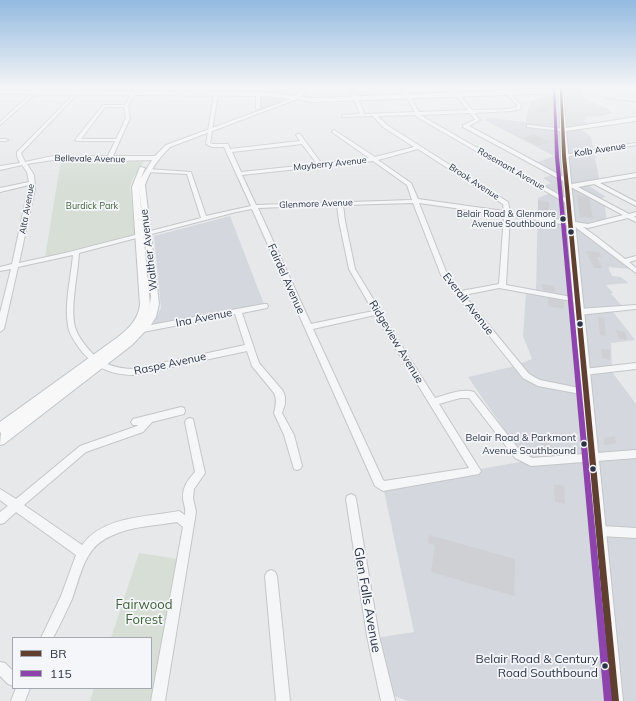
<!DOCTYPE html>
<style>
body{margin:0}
#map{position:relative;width:636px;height:701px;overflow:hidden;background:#e6e8ea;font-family:Mulish,sans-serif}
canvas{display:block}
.legend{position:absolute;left:12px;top:637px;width:140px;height:52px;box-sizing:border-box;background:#f4f6f9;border:1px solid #a4a8b1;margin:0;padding:5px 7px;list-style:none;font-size:12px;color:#2b3445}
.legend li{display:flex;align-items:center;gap:8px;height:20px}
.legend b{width:20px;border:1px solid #a4a8b1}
</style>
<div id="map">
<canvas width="636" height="701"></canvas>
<ul class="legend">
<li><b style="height:5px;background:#5f4030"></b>BR</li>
<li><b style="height:5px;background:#8e44ad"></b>115</li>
</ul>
</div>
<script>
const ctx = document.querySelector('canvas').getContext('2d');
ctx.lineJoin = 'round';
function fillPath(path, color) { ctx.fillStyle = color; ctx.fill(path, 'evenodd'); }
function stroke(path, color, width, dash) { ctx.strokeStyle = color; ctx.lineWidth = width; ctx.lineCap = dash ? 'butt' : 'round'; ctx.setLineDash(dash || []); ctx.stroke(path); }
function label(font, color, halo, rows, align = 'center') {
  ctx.font = font + ' Mulish,sans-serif'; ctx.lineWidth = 3.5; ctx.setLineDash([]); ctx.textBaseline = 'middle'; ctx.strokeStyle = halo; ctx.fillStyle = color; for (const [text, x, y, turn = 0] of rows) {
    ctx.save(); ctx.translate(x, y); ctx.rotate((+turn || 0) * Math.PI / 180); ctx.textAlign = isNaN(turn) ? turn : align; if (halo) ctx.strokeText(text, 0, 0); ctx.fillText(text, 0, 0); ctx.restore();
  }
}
fillPath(new Path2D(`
 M552 88H558L567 92 566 88H582V95L586 99 608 109 612 113 603 116 584 117 586 119 583 121 593 127 581 129 591 137 600 183 589 186 606 197 599 199 607 206 605 207 607 223 584 227 587 230 584 231 631 269 608 267 612 276 620 277 629 283 606 285 613 293 611 294 626 310 613 312 635 340 611 343 612 372 636 404V701H408L386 693 375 638 414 632 383 486 526 461 468 377 515 366 532 359 523 336 526 293 536 294 538 198 554 192 544 186 551 183 543 178 552 175 532 164 554 156 484 120 490 118 526 122 530 101 543 97 537 92 554 90Z
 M258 94 293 97 259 112Z
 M230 216 264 304 153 324 161 308 154 236Z`), '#d4d7dd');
fillPath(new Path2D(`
 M61 160 144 161 132 180 130 188 135 234 45 257Z
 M139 553 177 559 152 701H90L94 688H151V638H111Z`), '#d6ded6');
stroke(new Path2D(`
 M604 98 636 102`), '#b4c4d5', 1);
fillPath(new Path2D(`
 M544 95H550L552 104H554V109L547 108V113L537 111V104L544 105Z
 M533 134 549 142 539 146 523 138Z
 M577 195 589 198 593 218 580 217Z
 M538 200 549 202V211L538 210Z
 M586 251 599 252 602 257H597L602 268H594Z
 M542 284 554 286 555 292 543 290Z
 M548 298 564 301V309L548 306Z
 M598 317 604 318 606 336 600 335Z
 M616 330 625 332 627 340 618 338Z
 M601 349 610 350V360L602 358Z
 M615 436 616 443 604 445V438Z
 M542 438 556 450 550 453 537 441Z
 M554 484 564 486 565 504 555 502Z
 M429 535 515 559 514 596 431 572 435 545 428 543Z`), '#ced0d3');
const minor = new Path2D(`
 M37 88H42L0 125V122Z
 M135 88H139L128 106 130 118 113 156H156L159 158 156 160 109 161 53 160 27 164 34 175 35 188 19 263 65 253 201 218 187 174 146 172 145 171 148 169 191 172 206 216 251 206 224 147H212L206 144 215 88H219L210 143 213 144H228L230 149 300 141 296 135 298 134H300L321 163 369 158 332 132V131L334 130 375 157 414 147 383 127 373 116 342 117V116L344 115 360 114 350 88H354L364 114 415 112 401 88H405L419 112 468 110 450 88H454L472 110 511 109 517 107V105L501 88H505L520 104 521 109 511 111 474 113 480 120 469 126 569 180V182H565L463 127V125L475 120 470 113 420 115 570 201V203H566L417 117 416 115 378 116 387 125 508 202 510 212 588 224 623 215 569 186 572 184 636 173V177L600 183 636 202V206L594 184 578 187 629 214 636 212V216H634L636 218V222L628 218 588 228 583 227 597 237 625 259 636 256V260L629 262 636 268V273L574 226 510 216 506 285 577 298 581 300 577 302 499 288 464 295 529 374 540 380 589 390 590 392 589 394 586 395 538 386 523 378 441 275 413 203 343 205 345 221 355 269 398 340 435 398C446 395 462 388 474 392L521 452 532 458 636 450V458L531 466 515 458 469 398H460L439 404 479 468 481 471 479 474 383 491 375 486 252 209 236 212 79 253C78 275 69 311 76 330 79 338 85 345 90 351 102 364 116 369 134 369L245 345 235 314 143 332 139 329 140 327 264 304H267L268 306 267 308 242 313 259 363 283 391 285 397V404L282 413 294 435 302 466 300 469 297 470 294 469 284 435 274 413C276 406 277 400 274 393L252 366 247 351 134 375C109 375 91 366 77 345 73 339 69 333 68 326 64 303 71 278 73 255L18 267 4 329 0 332V313L11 269 0 271V267L12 264 29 185 0 192V188L29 182 27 172 22 165 0 170V166L20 163 17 156V152L78 90 79 92 21 153 25 162 53 156H108L115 141H77L75 140 103 105H125ZM105 107H124L126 118 116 139H81ZM302 144 317 164 241 172 232 152ZM418 149 503 204 504 211 418 199 411 183 378 160ZM373 161 407 185 412 200 256 205 242 175ZM419 203 504 215 499 284 461 291 447 274ZM337 205 339 221 349 269 373 311 311 324 258 208ZM375 315 469 468 384 481 383 480 313 329Z
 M596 88H608L613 90 611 91Z
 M258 91 260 92V108L258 109 256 108V92Z
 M529 125 563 129 565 130 563 131 527 127V125Z
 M0 139H6L8 140 6 141H0Z
 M636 143V145L564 157 562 156 564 155Z
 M636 305V309L578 315 574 312 578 309Z
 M636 363V369L584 375 581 374 580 372 581 370 584 369Z
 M181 407 184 408 185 411 184 414 152 422 143 432 86 452 24 505 82 545C103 516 147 517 179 511L185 515C186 509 184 505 183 499 182 488 188 479 195 472L185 422 187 419 190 418 193 419 205 473 194 489 193 498 196 512 165 701H151L183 527 177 522C155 526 131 526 111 536 84 547 81 575 72 599 66 612 60 625 53 638H41L61 596 76 555 16 512 4 523 0 524V512L8 506 0 500V489L16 499 80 446 137 426 138 425H133L131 422 133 419Z
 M351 494 355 496 356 499 379 636 395 701H381L367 636 346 499 347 496Z
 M601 526 636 528V538L601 536 597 535 596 531 597 527Z
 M271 570 275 572 277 576 290 701H276L265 576 267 572Z
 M0 662 5 663 13 671V686L8 684 0 676Z
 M16 688H30L25 701H11Z`);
const major = new Path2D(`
 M283 88H298L274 92 272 91Z
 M304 88H309L300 97 312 98 563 88 566 128 636 117V121L566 131 623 701H607L561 156 559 93 312 102 297 99 170 147C159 158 150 170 145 185L159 304 156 317 151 325 132 345 4 444 0 445 1 432 0 433V422L118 337C129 328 138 320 140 305L132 187 140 167 145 168 141 178 154 157 166 145 291 99 268 96 0 94V90L268 92 295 96ZM139 186 151 297C150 302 150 307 148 312L150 305Z`);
stroke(minor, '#c4c6c8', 2);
stroke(major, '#c2c5c8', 2);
fillPath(minor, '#f5f6f7');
fillPath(major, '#f8f8f8');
fillPath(new Path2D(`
 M560 88H562L566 156 619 701H611L562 156Z`), '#5f4030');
fillPath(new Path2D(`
 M553 88H555L559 157 612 701H604L555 157Z`), '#8e44ad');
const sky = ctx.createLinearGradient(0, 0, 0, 186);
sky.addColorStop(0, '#93bae0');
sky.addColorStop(0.47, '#f4f5f6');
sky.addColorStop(1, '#f4f5f600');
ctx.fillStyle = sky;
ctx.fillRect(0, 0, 636, 186);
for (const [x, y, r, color] of [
 [563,219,3.5,"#2b3445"],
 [571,232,3.5,"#2b3445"],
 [580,324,3.5,"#2b3445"],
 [584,444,3.5,"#2b3445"],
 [593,469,3.5,"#2b3445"],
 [605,666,3.5,"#2b3445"]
]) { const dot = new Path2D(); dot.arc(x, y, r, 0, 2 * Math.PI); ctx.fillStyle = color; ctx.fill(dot); stroke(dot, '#f4f6f9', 1.5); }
label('9px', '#2b3445', '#f4f6f9', [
 ["Kolb Avenue",600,150,-9],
 ["Bellevale Avenue",90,159,1],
 ["Mayberry Avenue",330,164,-6],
 ["Rosemont Avenue",511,169,30],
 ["Brook Avenue",474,182,33],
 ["Glenmore Avenue",316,204,-2],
 ["Alta Avenue",27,209,-80]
]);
label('9px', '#3f6138', '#f4f6f9', [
 ["Burdick Park",92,206]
]);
label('9px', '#2b3445', '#f4f6f9', [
 ["Belair Road & Glenmore",556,214],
 ["Avenue Southbound",556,224]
], 'right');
label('10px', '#2b3445', '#f4f6f9', [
 ["Belair Road & Parkmont",576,438],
 ["Avenue Southbound",576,451]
], 'right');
label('11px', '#2b3445', '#f4f6f9', [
 ["Walther Avenue",149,250,-97],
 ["Fairdel Avenue",286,279,66],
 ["Everall Avenue",468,304,52],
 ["Ina Avenue",204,318,-11],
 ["Ridgeview Avenue",396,342,59],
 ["Raspe Avenue",170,364,-12]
]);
label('12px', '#2b3445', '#f4f6f9', [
 ["Belair Road & Century",598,659],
 ["Road Southbound",598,673]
], 'right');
label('13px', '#2b3445', '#f4f6f9', [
 ["Glen Falls Avenue",367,600,80]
]);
label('13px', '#3f6138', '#f4f6f9', [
 ["Fairwood",144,605],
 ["Forest",144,620]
]);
</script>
